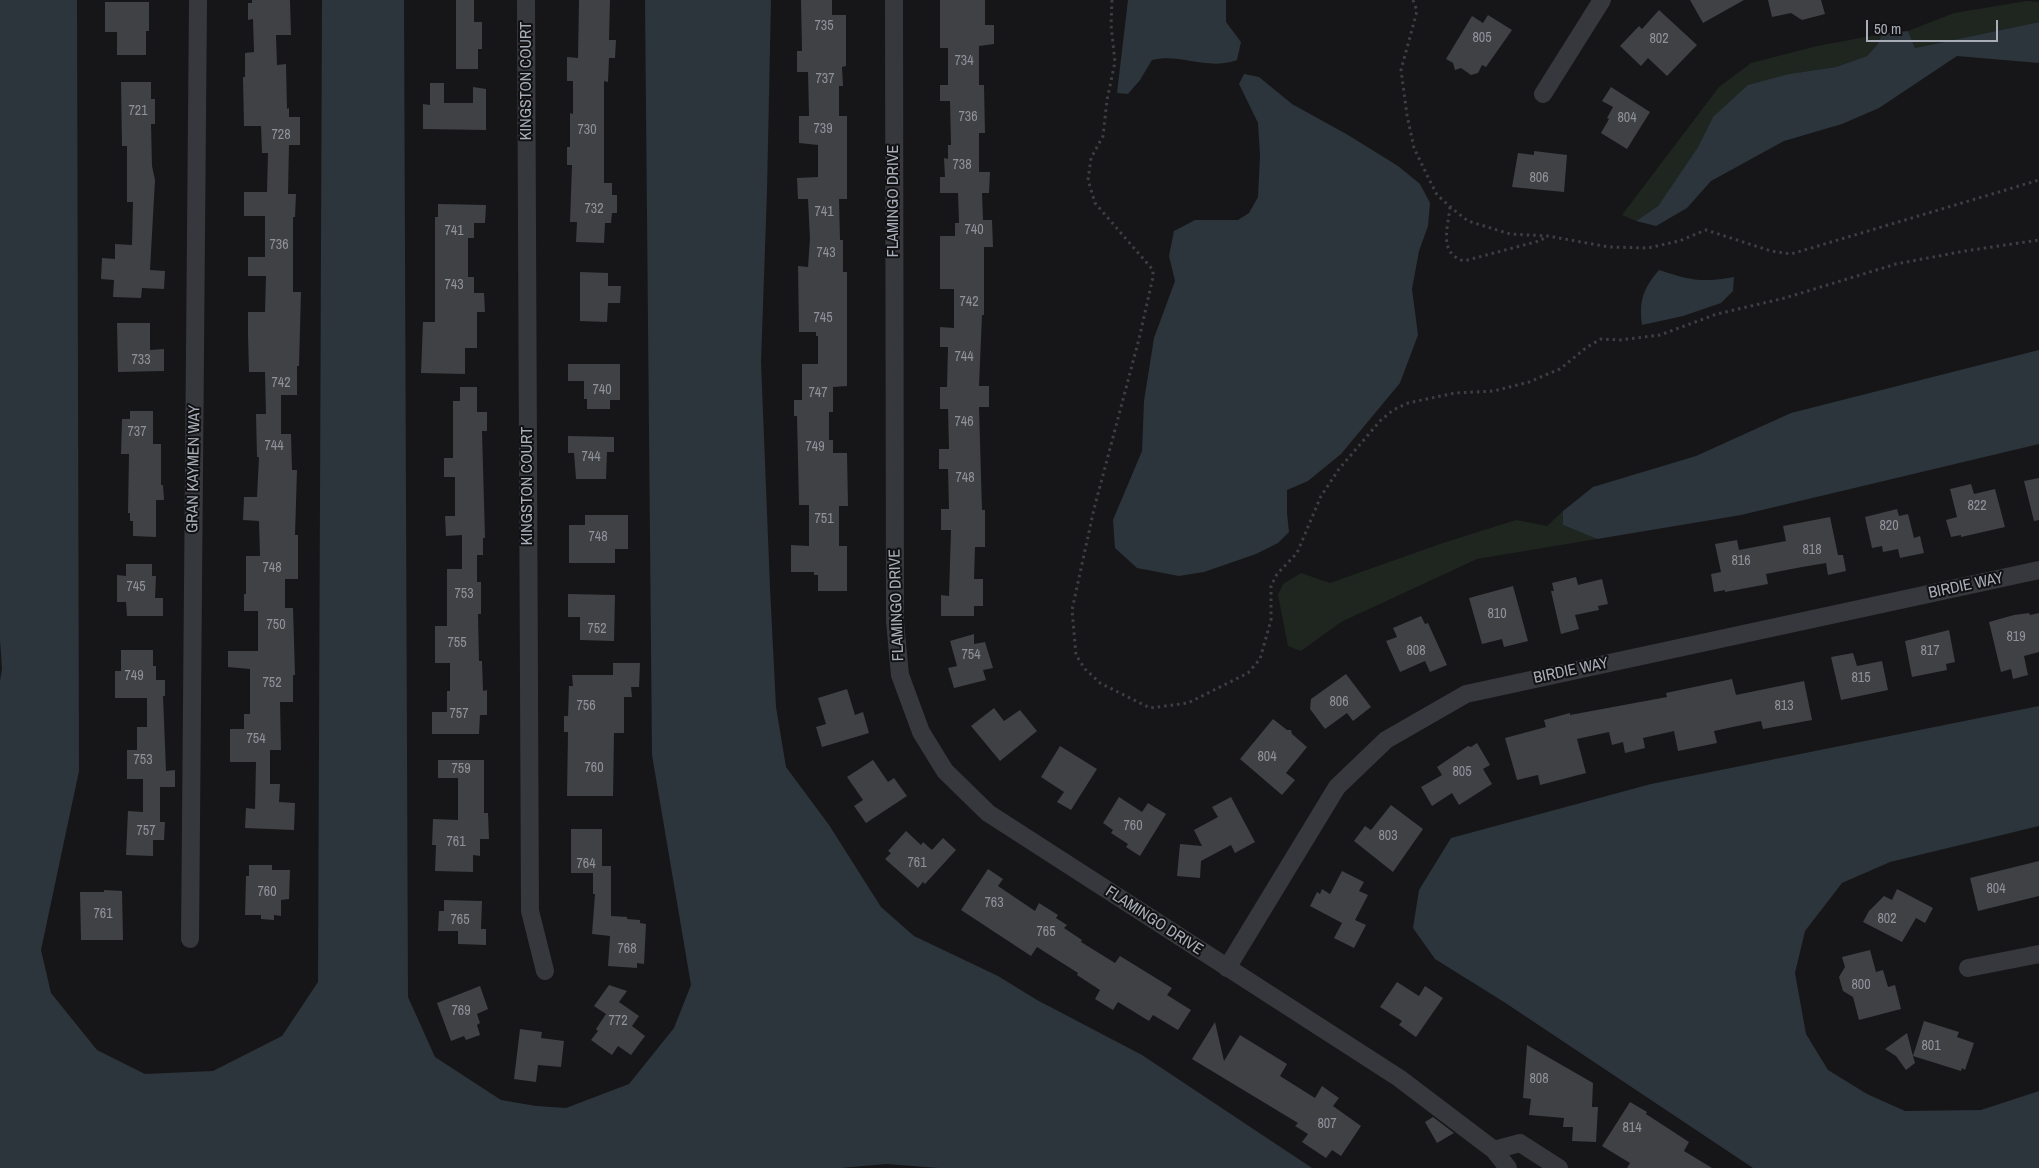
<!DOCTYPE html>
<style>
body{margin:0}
#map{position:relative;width:2039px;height:1168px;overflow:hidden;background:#161618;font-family:"Archivo Narrow",sans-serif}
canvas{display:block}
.scale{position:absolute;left:1866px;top:20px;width:132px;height:22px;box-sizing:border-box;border:2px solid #a8adb8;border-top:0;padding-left:6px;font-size:15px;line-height:18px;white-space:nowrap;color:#a8adb8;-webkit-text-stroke:4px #111113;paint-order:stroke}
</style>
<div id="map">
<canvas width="2039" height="1168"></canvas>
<div class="scale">50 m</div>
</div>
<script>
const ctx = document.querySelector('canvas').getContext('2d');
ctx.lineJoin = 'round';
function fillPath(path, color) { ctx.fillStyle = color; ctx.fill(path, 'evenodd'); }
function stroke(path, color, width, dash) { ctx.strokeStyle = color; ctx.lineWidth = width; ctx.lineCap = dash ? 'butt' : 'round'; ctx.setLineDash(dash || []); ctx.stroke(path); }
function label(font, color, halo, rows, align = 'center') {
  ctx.font = font + ' "Archivo Narrow",sans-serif'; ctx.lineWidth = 4; ctx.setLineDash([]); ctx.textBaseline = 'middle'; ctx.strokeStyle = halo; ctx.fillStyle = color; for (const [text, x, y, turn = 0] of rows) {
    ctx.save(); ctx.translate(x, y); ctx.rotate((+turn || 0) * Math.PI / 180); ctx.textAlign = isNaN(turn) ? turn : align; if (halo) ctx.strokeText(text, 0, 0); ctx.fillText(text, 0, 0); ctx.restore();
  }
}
fillPath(new Path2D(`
 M2027 1 2039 2V22L1915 48 1908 31 1954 13Z
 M1882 34 1877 45 1867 56 1836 67 1789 74 1713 117 1698 147 1658 206 1636 221 1622 215 1719 87 1751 63 1817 46Z
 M1563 511V525L1597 539 1477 559 1341 622 1301 651 1288 646 1278 595 1283 584 1301 573 1330 583 1443 543 1516 520 1547 526Z`), '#1e261f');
fillPath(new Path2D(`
 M0 0H77L79 771 41 950 51 993 97 1050 145 1074 213 1071 282 1036 318 982 322 0H404L408 997 435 1057 501 1100 536 1106 566 1108 629 1084 674 1028 691 985 652 755 645 0H771L767 191 761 362 770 588 776 707 786 767 829 825 881 907 914 936 998 976 1037 1000 1142 1055 1312 1168H939L886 1164 841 1168H0V681L2 669 0 640Z
 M1128 0H1226V22L1241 42 1237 60C1207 71 1181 53 1152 60L1140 80 1128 94 1117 93Z
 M2039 22V63L1957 56 1879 108 1842 124 1784 141 1711 181 1687 208 1656 226 1636 221 1658 206 1698 147 1713 117 1748 85 1789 74 1836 67 1867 56 1877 45 1882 34 1908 31 1915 48Z
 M1244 74 1259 77 1292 104 1348 135 1398 166 1420 184 1430 203 1428 226 1419 251 1412 289 1418 335 1400 383 1341 454 1308 481 1287 490V513L1289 532 1278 543 1256 554 1204 572 1179 576 1137 568 1115 548 1113 520 1142 451 1144 401 1154 338 1175 281 1169 256 1174 231 1195 220H1238L1249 213 1258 197 1260 155 1258 123 1239 84Z
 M1659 270C1689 280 1701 283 1734 277L1733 291 1721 303 1683 316 1642 325C1639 300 1643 289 1659 270Z
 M2039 350V444L1741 515 1597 539 1563 525V511L1593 487 1696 456 1791 413Z
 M2039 706V826L1890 862 1842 883 1805 931 1795 973 1806 1034 1828 1070 1867 1094 1905 1111 1981 1110 2039 1091V1168H1753L1504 1002 1435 959 1413 928 1419 890 1451 838 1651 784Z`), '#2c353c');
fillPath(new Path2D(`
 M252 0H290L291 35H276L277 65 286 64 287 109 289 108V117H300V145H289L288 194H296L295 217H293V292H301L299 366H297V395H281V434H291L292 470H297L295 535H298V579H285V608H293L295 675H293V702H280L281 750H270V784H280L279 802 295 803 294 830 245 828 246 808 255 809 256 762H230V729H244V714H250V669L228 667V651H258V611H244V594H246V556H260L259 521 243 520 244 497H257L259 457H257L256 414H266L265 372H249L248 335V312H265L266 276H248V257H265V216H244V192H267L268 153H262L261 126H244L243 77H245V53L254 52 253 19 248 20V3H252Z
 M456 0H474V22H482V49H478V69H456Z
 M579 0H610L609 40H616L615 58H609L608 82 604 81V183H612V195H617V213H612L611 223H605L604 243 576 242 577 222H570L572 165H567V147H570V113L573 114V81H567V57L578 58Z
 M801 0H832V15H846V66L842 67 843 86H839V116H847V199H839L840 240H843V272H847V386L833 387V412H829V440H833V453H847L848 506H839V546H847V591H818V575H814V572H791V545L809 546V505H799L797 416H794V400H802V364H818V336H816V332H799L798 266 808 267 810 239 808 199H798L797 178 818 177V145L799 143V116H809L808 72H797V51H802Z
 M940 0H985V25H994V44L979 46V85H984L985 133H979V172H990L989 193H982L983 220H992L993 247H984V315H982L979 386H989V407H979L982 510H985V547H975L974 579H983V606H974V616H941V595L949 596 951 530H941V509H949L948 469H939V449H949L948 409H940V387H947L948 347H940V327L954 328V289H940V236H955V223H959L958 193H940V177H945L944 158 948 159V145H951L950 101H940V85H948V48H940Z
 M1690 0H1744L1703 23Z
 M1768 0H1821L1825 14 1802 20 1791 13 1772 17Z
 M105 2H149V31H146V55H117V32H105Z
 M1659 10 1697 45 1667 76 1648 58 1641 66 1620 46 1639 26 1642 29Z
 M1488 15 1512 30 1486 67 1482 65 1478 73 1471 75 1461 68 1455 70 1453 63 1446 59 1472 16 1483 23Z
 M121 82H151V99H155V124H151L152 166 155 180 150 270 165 271 164 289 142 288 141 298 113 297 114 280 101 279 102 258 115 259V244L132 245 133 202H127V146H122Z
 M430 83H444V103H473V87L486 89V130L423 129V104L430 105Z
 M1611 87 1650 112 1627 149 1601 133 1609 119 1607 118 1613 107 1602 101Z
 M1534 151 1567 155 1564 192 1512 187 1518 153 1534 155Z
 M438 204 486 205 485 223H474V238H468V277H474V293H484L485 312H477V348H465V374L421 373 423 322H435V217H438Z
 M580 272 608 273V286H621L620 303H608L607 322 580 321Z
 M117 323H150V350L164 349V371L118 372Z
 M568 364H620V400H610V409H587V399H584V381H568Z
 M460 387H477V412H487V431H482L485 538H483V555H477V582H481V614H478L479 661H482L483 691 487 690V715H480L479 734H432V712H447V691H450V663H435V626H447V569H462V535L446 536 445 516H455V477H444V458H453V401H460Z
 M130 411H153V444H161V485H163L164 500H156V537L133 536V521H130V513H128L129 454H121L122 419H130Z
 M568 436 614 437V452H607L606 479H576L574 453H568Z
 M2039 478V520L2034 521 2024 481Z
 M1971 484 1974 494 1995 489 2005 527 1961 537V535L1951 537 1946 520 1957 517 1950 489Z
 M1897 509 1899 516 1908 514 1914 538 1920 536 1924 553 1900 558 1898 549 1883 552 1882 546 1872 548 1865 517Z
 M585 515H628V549H615V563H569V525H585Z
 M1830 517 1838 555H1843L1846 571 1828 575 1826 563 1802 567 1766 574 1768 584 1725 592V590L1714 592 1711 574 1721 572 1715 544 1737 540 1739 550 1786 541 1783 526Z
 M126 564H152V576H156L155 598H163V616H127L126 602H117V575L126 576Z
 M1576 577 1578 585 1602 579 1608 604 1598 606 1599 610 1575 615 1579 629 1561 634 1551 591H1554L1552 583Z
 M1513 586 1528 641 1504 647 1502 639 1482 644 1469 598Z
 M568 594 615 595 614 641 580 640V617H568Z
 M2029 613 2030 615 2039 613V652L2024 656 2028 675 2013 679 2011 669 2001 672 1989 622 2014 615Z
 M1421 616 1425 624 1428 623 1447 665 1430 672 1425 661 1400 672 1386 641 1397 637 1393 628Z
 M1949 630 1955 662 1946 664 1947 670 1912 677 1905 641Z
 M974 634V644L985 642 993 668 983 670 986 680 954 688 948 668 957 666 950 641Z
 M121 650H153V666H156V680H165V696H163L166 771 175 770V787H160V822H165L164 840H153V856L126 855 128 811 143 812V779H127V750H137V727H147V698H115V671H121Z
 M1853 653 1857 666 1882 661 1888 690 1841 700 1831 657Z
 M613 663H640L639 687H631L632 697H624V733H614L613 796H567L568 732H564V716H568L569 686H573L572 675H613Z
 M1346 674 1371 707 1353 721 1347 713 1325 729 1310 709 1311 699Z
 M1732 679 1736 695 1804 681 1812 720 1763 729 1761 721 1714 731 1717 743 1678 751 1674 731 1643 738 1645 748 1625 753 1623 742 1612 745 1609 732 1577 739 1586 773 1540 785 1538 775 1517 780 1505 738 1546 727 1544 720 1570 713V715L1667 697 1666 693Z
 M847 689 855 715 863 712 869 733 822 747 816 727 826 724 818 698Z
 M994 708 1004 721 1020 710 1037 731 1000 761 971 726Z
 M1273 719 1287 730H1291L1292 734 1307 747 1286 773 1295 780 1282 795 1240 759Z
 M1477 743 1490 765 1483 769 1492 784 1459 805 1452 793 1432 806 1421 787 1442 775 1437 767 1468 746 1471 747Z
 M1060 746 1097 769 1071 810 1057 802 1064 792 1041 777Z
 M438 760H484V813H488L489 839H480V856L473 855V872L435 871 436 845H432L433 819 458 820V778H438Z
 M873 760 888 782 894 778 907 796 866 823 854 806 863 800 847 777Z
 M1119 797 1142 812 1148 803 1166 814 1140 856 1126 847 1128 844 1111 833 1113 830 1103 823Z
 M1231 797 1255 842 1235 853 1231 845 1201 861 1200 878 1177 876 1180 844 1202 846 1194 830 1218 817 1212 807Z
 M1391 805 1423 829 1393 872 1354 841 1365 826 1371 830Z
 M571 829H602V866H611V916L627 917V919L640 920V923L646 924 644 964 637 963V968L608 966 610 936 592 934 595 894H593V873H571Z
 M906 831 921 845 923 842 932 850 943 838 956 850 925 884 923 882 918 888 885 859 891 853 888 851Z
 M2039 861V896L1978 911 1970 878Z
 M249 865H272V870H290L289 899 281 900V916L274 915V920L261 919V915H245L246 876H249Z
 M988 869 1003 879 998 886 1035 911 1039 903 1058 915 1056 918 1067 925 1064 928 1082 940 1081 942 1115 963 1120 956 1172 988 1167 995 1191 1010 1178 1030 1153 1015 1149 1021 1118 1002 1113 1010 1095 999 1100 990 1077 975 1078 973 1037 947 1031 956 961 910Z
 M1342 871 1364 882 1359 891 1368 895 1355 920 1366 925 1354 948 1334 938 1342 923 1310 906 1317 892 1320 894 1322 889 1330 894Z
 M1897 889 1933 908 1925 923 1916 918 1902 942 1863 922 1869 911 1884 896 1892 900Z
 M104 890 122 891 123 940H81L80 892H104Z
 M444 900 482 901 481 929H486V945L458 944V931H438L439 911H444Z
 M1870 950 1876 972 1883 970 1888 987 1895 985 1901 1009 1859 1020 1853 997 1843 991 1839 977 1845 967 1842 957Z
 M1397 982 1419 996 1425 986 1443 998 1416 1037 1399 1025 1402 1021 1380 1007Z
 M609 985 627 991 619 1002 639 1016 632 1026 645 1036 631 1055 618 1046 612 1055 591 1040 598 1031 596 1029 606 1014 594 1006Z
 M480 986 488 1009 477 1014 480 1023 477 1025 480 1035 466 1040 464 1036 451 1041 437 1003Z
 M1924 1021 1959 1032 1957 1037 1974 1043 1965 1070 1962 1068 1961 1071 1913 1056 1915 1063 1906 1070 1896 1056 1885 1049 1907 1033 1913 1056Z
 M1215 1022 1224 1061 1240 1035 1287 1064 1280 1076 1315 1098 1322 1086 1339 1098 1333 1106 1361 1126 1341 1156 1332 1150 1326 1158 1302 1142 1308 1134 1295 1126 1298 1123 1192 1059Z
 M520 1029 542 1032 541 1038 564 1041 561 1067 538 1065 536 1082 514 1079Z
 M1527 1045 1593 1083 1592 1107H1598L1596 1142 1572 1141 1573 1127H1563L1564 1118 1529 1115 1531 1099 1523 1098Z
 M1630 1102 1647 1112 1646 1114 1689 1142 1684 1151 1712 1168H1627L1630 1163 1602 1146Z
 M1433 1117 1454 1133 1437 1143 1425 1122Z`), '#404145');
stroke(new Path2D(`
 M1112 0 1111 25 1115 62 1107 100 1103 136 1091 158 1088 180 1095 203 1153 270V277L1139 339 1094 509 1072 610 1076 655 1085 669 1100 683 1150 708 1188 703 1248 673 1260 659 1271 620V586L1277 574 1297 553 1321 496 1339 469 1380 421 1393 410 1408 403 1455 393 1494 391 1529 382 1560 369 1587 347 1601 339 1620 340 1660 335 1717 314 1785 298 1896 264 1965 251 2039 240
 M1413 0 1417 11 1401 70 1407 115 1414 148 1427 175 1437 195 1454 210 1468 221 1510 234 1548 236 1609 247 1648 248 1679 241 1706 230 1771 251 1791 254 2039 180
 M1450 207C1448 228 1438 253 1464 261L1539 241 1548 236`), '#3d3f44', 3, [2.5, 4]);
stroke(new Path2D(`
 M526 0 530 911 545 971
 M894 0 895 621 900 675 921 732 945 771 988 813 1399 1078 1494 1150 1508 1168
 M1543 94 1602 0
 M190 939 198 0
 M1227 968 1337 787 1386 740 1466 694 2039 570
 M1968 968 2039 954
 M1494 1150 1520 1143 1559 1168`), '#37383d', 18);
label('14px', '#8e929b', null, [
 ["735",824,26],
 ["805",1482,38],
 ["802",1659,39],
 ["734",964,61],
 ["737",825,79],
 ["721",138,111],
 ["736",968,117],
 ["804",1627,118],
 ["739",823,129],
 ["730",587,130],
 ["728",281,135],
 ["738",962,165],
 ["806",1539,178],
 ["732",594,209],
 ["741",824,212],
 ["740",974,230],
 ["741",454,231],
 ["736",279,245],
 ["743",826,253],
 ["743",454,285],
 ["742",969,302],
 ["745",823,318],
 ["744",964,357],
 ["733",141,360],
 ["742",281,383],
 ["740",602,390],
 ["747",818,393],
 ["746",964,422],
 ["737",137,432],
 ["744",274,446],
 ["749",815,447],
 ["744",591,457],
 ["748",965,478],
 ["822",1977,506],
 ["751",824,519],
 ["820",1889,526],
 ["748",598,537],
 ["818",1812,550],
 ["816",1741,561],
 ["748",272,568],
 ["745",136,587],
 ["753",464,594],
 ["810",1497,614],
 ["750",276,625],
 ["752",597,629],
 ["819",2016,637],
 ["755",457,643],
 ["808",1416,651],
 ["817",1930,651],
 ["754",971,655],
 ["749",134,676],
 ["815",1861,678],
 ["752",272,683],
 ["806",1339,702],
 ["756",586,706],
 ["813",1784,706],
 ["757",459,714],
 ["754",256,739],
 ["804",1267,757],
 ["753",143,760],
 ["760",594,768],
 ["759",461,769],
 ["805",1462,772],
 ["760",1133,826],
 ["757",146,831],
 ["803",1388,836],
 ["761",456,842],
 ["761",917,863],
 ["764",586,864],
 ["804",1996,889],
 ["760",267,892],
 ["763",994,903],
 ["761",103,914],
 ["802",1887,919],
 ["765",460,920],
 ["765",1046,932],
 ["768",627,949],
 ["800",1861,985],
 ["769",461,1011],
 ["772",618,1021],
 ["801",1931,1046],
 ["808",1539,1079],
 ["807",1327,1124],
 ["814",1632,1128]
]);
label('16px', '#a8adb8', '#111113', [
 ["KINGSTON COURT",527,81,-90],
 ["FLAMINGO DRIVE",894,201,-90],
 ["GRAN KAYMEN WAY",194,469,-89],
 ["KINGSTON COURT",528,486,-90],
 ["BIRDIE WAY",1966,586,-12],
 ["FLAMINGO DRIVE",897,605,-92],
 ["BIRDIE WAY",1571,671,-12],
 ["FLAMINGO DRIVE",1154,921,33]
]);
</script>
